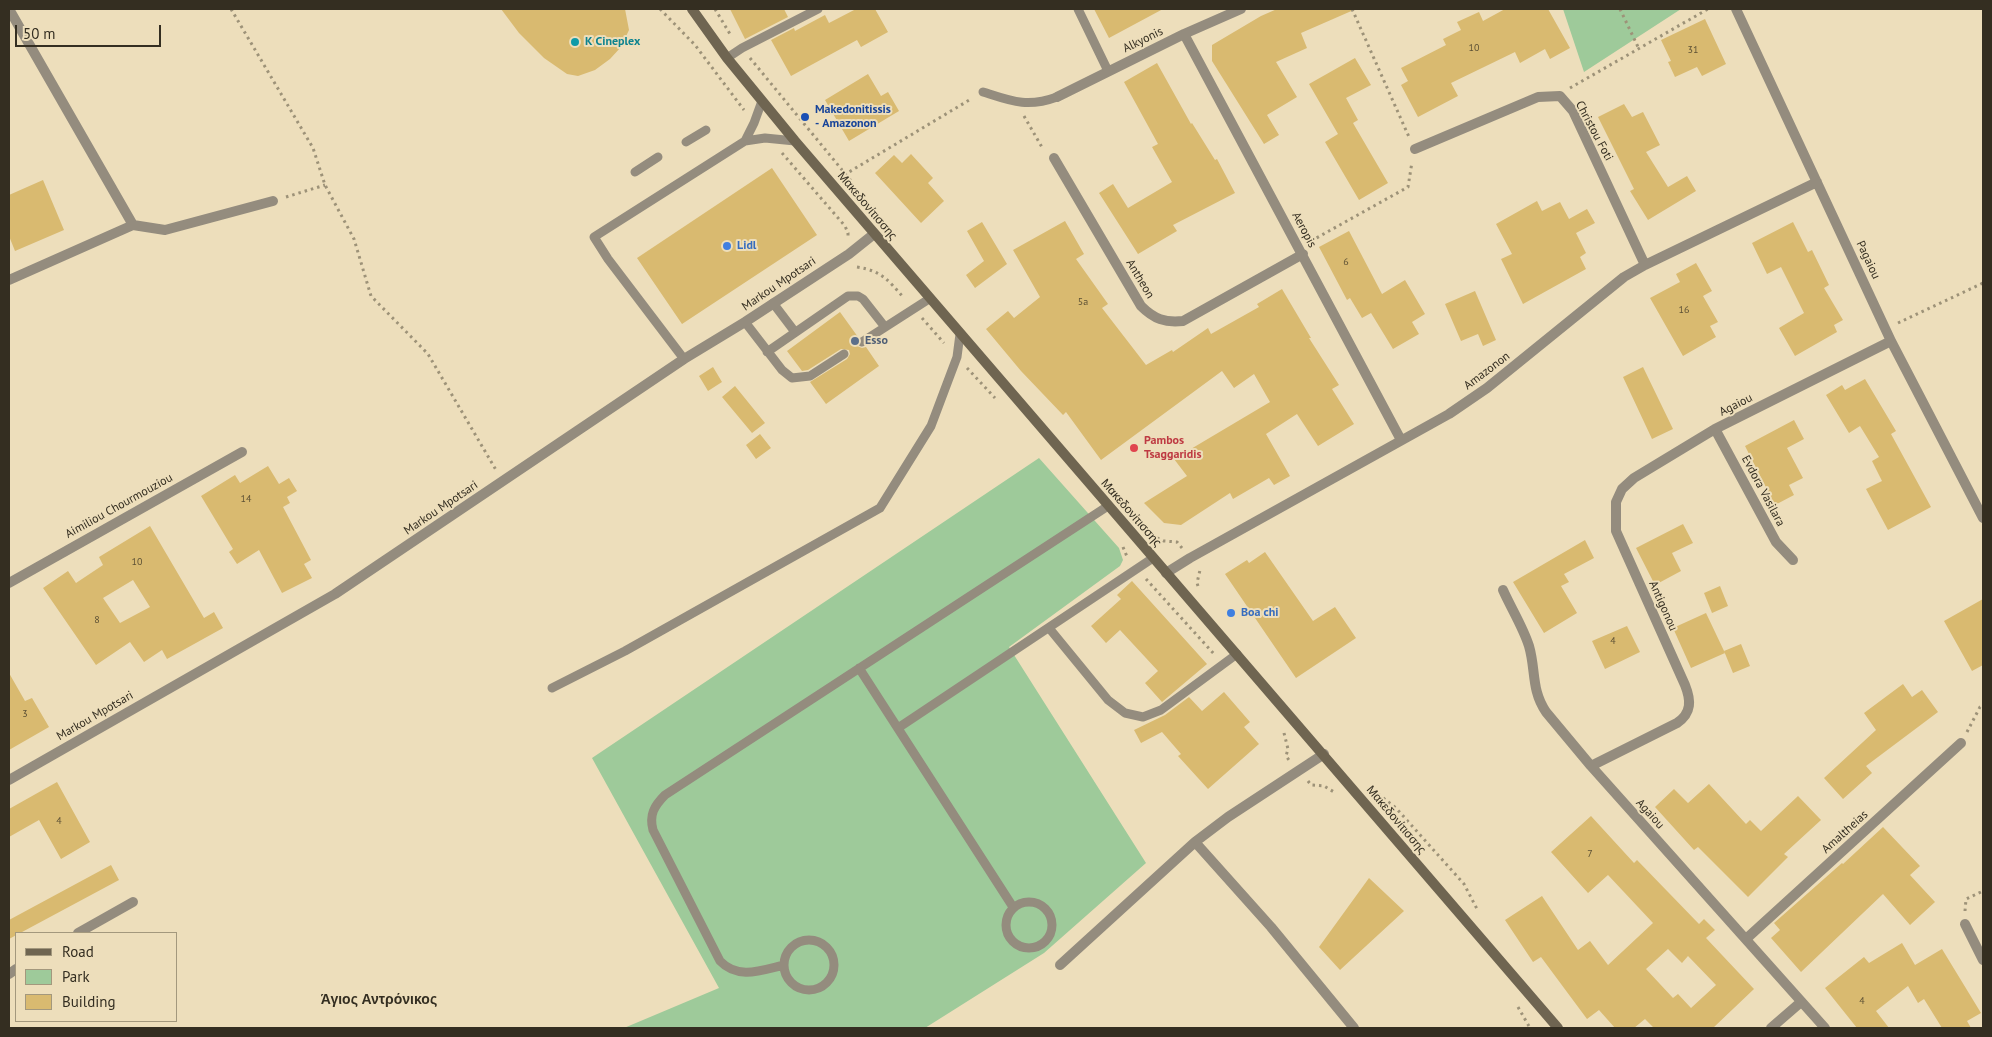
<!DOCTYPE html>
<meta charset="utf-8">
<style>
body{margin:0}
#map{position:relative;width:1992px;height:1037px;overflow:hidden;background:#eddebb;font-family:"PT Sans",sans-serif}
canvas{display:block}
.frame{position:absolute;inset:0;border:10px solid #342e21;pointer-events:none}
.legend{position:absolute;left:15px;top:932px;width:162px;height:90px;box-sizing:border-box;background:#eddebb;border:1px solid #a3987d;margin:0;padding:6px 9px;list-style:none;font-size:15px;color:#342e21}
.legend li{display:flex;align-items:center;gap:10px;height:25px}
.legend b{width:25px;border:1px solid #a3987d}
.scale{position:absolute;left:15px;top:25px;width:146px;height:22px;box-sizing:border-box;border:2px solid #342e21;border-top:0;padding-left:6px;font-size:15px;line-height:18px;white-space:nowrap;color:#342e21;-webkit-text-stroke:4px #eddebb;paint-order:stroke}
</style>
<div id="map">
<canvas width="1992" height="1037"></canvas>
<div class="frame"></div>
<ul class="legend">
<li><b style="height:6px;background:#6f6551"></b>Road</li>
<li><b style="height:14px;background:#9eca9a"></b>Park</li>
<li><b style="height:14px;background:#d9ba70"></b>Building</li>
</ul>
<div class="scale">50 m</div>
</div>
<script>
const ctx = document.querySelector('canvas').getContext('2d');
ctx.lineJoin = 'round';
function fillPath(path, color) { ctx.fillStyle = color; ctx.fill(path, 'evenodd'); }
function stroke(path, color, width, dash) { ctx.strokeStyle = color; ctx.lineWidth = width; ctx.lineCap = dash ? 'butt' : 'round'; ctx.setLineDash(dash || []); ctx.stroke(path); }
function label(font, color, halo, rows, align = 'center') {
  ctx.font = font + ' "PT Sans",sans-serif'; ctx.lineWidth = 4; ctx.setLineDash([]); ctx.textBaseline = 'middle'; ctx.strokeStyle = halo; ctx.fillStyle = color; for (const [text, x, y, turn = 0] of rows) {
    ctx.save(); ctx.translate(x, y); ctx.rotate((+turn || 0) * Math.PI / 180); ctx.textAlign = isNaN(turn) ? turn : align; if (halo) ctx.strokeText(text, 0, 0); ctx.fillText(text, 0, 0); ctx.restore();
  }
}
fillPath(new Path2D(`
 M1563 9H1681L1584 72Z
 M1039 458 1119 548 1123 560 1120 566 1009 647 1146 863 1044 953 925 1028H624L719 988 592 758Z`), '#9eca9a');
fillPath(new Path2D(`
 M501 9H625L629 30 621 47 610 59 595 70 578 76 567 74 544 58 519 33Z
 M730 9H784L788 17 745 39Z
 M856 9H875L888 32 861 47 857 40 791 76 771 40 794 28 795 31 825 15 829 23Z
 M1094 9H1163L1109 38Z
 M1277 9H1356L1301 33 1307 48 1276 62 1297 97 1267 115 1279 135 1264 144 1212 61V45L1261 16Z
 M1505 9H1548L1570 48 1550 59 1545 49 1520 63 1515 52 1451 83 1458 96 1418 117 1401 85 1408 81 1401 68 1446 45 1443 39 1461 30 1457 22 1479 12 1483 21Z
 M1705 19 1726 64 1702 76 1697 67 1675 77 1668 62 1671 61 1661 40Z
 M1355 58 1371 85 1346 98 1358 120 1353 123 1388 183 1359 200 1325 142 1338 134 1309 84Z
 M1157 63 1191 124 1192 123 1215 160 1217 159 1235 193 1173 225 1177 231 1138 254 1099 193 1113 184 1128 208 1172 182 1152 147 1158 144 1124 82Z
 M868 74 881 96 888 92 899 111 849 141 825 100Z
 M1624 104 1632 117 1643 112 1660 145 1646 152 1668 187 1687 176 1696 191 1648 220 1630 191 1634 189 1598 117Z
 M911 154 933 178 928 183 944 201 921 223 875 173 894 155 902 163Z
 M772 168 817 235 682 324 637 258Z
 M43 180 64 230 15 251 9 236V195Z
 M1537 201 1542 211 1560 202 1569 219 1587 209 1595 223 1576 233 1586 253 1580 257 1586 269 1523 304 1501 259 1512 254 1496 224Z
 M1065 221 1084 254 1076 259 1108 304 1102 308 1146 365 1172 350 1173 352 1208 328 1211 334 1259 307 1257 304 1282 289 1311 338H1309L1339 385 1332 389 1354 424 1318 446 1297 414 1266 434 1290 476 1274 485 1269 478 1233 499 1230 493 1181 525 1164 523 1144 503 1187 476 1174 459 1270 402 1254 374 1234 388 1222 371 1101 460 1066 412 1063 415 1021 371 986 329 1008 311 1014 318 1040 297 1013 250Z
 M982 222 1007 264 975 288 966 275 984 261 967 231Z
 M1793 222 1808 252 1812 250 1829 285 1824 288 1843 320 1834 325 1837 332 1795 356 1779 328 1804 313 1781 267 1767 274 1752 243Z
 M1349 231 1382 294 1405 280 1425 314 1412 322 1419 334 1393 349 1371 313 1362 318 1350 298 1347 300 1319 247Z
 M1696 263 1712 291 1703 296 1718 322 1710 326 1716 337 1683 356 1650 298 1680 282 1676 274Z
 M1475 291 1496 340 1483 346 1478 334 1461 341 1445 304Z
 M840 312 858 337 856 342 857 346 862 348 866 347 879 366 826 404 810 382 847 359 850 354 849 350 841 349 808 370 802 371 787 351Z
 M713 367 722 382 708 391 699 376Z
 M1643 367 1673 429 1652 439 1623 377Z
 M1865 379 1896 431 1891 434 1931 507 1888 530 1866 489 1882 481 1872 461 1879 457 1860 426 1849 433 1826 395 1842 385 1845 390Z
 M735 386 765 423 752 433 722 397Z
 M1794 420 1804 439 1787 448 1803 478 1789 485 1794 495 1775 505 1745 446Z
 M760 434 771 448 756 459 746 445Z
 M268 466 279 484 289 478 297 491 287 497 290 503 283 507 311 560 304 564 312 578 282 593 259 550 237 564 229 552 233 549 201 496 235 475 240 483Z
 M1683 524 1693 543 1672 553 1681 571 1655 585 1636 548Z
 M150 526 204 618 214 612 223 628 167 659 162 650 144 662 130 642 96 665 43 588 68 571 76 583 103 565 99 557ZM133 580 150 607 120 623 103 598Z
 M1585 540 1594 558 1564 574 1569 582 1561 586 1577 613 1544 633 1513 582Z
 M1265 552 1313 621 1335 607 1356 638 1296 678 1225 574 1247 560 1249 563Z
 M1132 581 1207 664 1162 702 1145 683 1158 671 1120 630 1106 643 1091 626 1121 599 1117 595Z
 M1720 586 1728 606 1712 613 1704 593Z
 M1983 599V665L1972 671 1944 621Z
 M1706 613 1725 653 1691 668 1673 628Z
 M1627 626 1640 652 1605 669 1592 641Z
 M1741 644 1750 666 1733 673 1724 651Z
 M9 673 25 701 32 698 49 727 9 750Z
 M1903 684 1912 697 1922 690 1938 712 1866 766 1872 773 1843 799 1824 778 1876 730 1864 713Z
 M1224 692 1250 722 1244 727 1259 744 1208 789 1178 756 1181 754 1162 732 1141 743 1134 730 1165 715 1189 697 1202 711Z
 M57 782 90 842 61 859 39 820 9 837V809Z
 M1709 784 1746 824 1750 820 1761 831 1798 796 1821 820 1784 854 1788 857 1748 897 1698 847 1694 850 1655 807 1674 789 1688 803Z
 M1591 816 1634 863 1637 860 1699 924 1704 919 1715 930 1706 938 1754 989 1713 1028H1654L1645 1019 1634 1028H1615L1599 1010 1587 1019 1541 957 1533 962 1505 920 1542 896 1578 950 1590 941 1608 965 1653 923 1608 875 1588 893 1551 852ZM1668 949 1682 963 1688 956 1716 985 1691 1008 1678 994 1673 998 1646 969Z
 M1883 827 1920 866 1910 875 1935 902 1910 925 1883 894 1801 972 1771 938 1780 930 1774 923 1842 863 1843 864Z
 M111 865 119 880 9 939V920Z
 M1369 878 1404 911 1340 970 1319 947Z
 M1902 943 1915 965 1942 949 1981 1013 1967 1021 1971 1028H1942L1924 999 1918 1003 1908 986 1876 1011 1889 1028H1857L1825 988 1864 957 1869 963Z`), '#d9ba70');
stroke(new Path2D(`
 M231 9 313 148 325 185 354 239 371 296 428 354 496 470
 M660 9 695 45 744 110
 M715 9 730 34
 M1352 9 1409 137
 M1620 9 1639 49
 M750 58 852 182
 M1570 88 1708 9
 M1024 116 1043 149
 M782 153 845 226 848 233V237
 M844 175 971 99
 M286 197 325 185
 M1311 241 1408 187 1412 162
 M857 267C882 271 888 280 904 298
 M922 318 944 343
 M1898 323 1983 283
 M967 368 995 398
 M1157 538 1164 541 1177 542 1182 548
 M1123 547 1128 559
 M1146 579 1214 654
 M1198 586 1197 583 1200 570 1199 568
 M1967 732 1980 707 1983 705
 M1284 733 1288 749 1286 756 1289 760
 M1308 781 1311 785 1324 786 1334 792
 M1378 794 1396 808 1464 884 1477 909
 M1965 911 1966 899 1983 891
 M1518 1007 1530 1028`), '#9d9278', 3, [2.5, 4]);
stroke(new Path2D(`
 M1078 9 1108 71
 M727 58 742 48 818 9
 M983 92C1011 101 1027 108 1057 97
 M745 141 754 123 762 101
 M686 142 706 130
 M635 172 658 157
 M773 303 795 332
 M745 322 782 370 792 378 810 376 844 354
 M862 342 929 299
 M767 352 848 296H858L863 299 885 327
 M684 359 608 259 594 237 745 141 765 138 795 141
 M1049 628 1108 700 1125 713 1143 717 1161 710 1237 654
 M859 668 1013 907
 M552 688 625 651 880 508 931 426 957 357 960 334
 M898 728 1153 558
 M1006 925a23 23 0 1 1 46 0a23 23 0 1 1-46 0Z
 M784 965a25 25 0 1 1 50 0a25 25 0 1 1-50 0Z
 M784 965C762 970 738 980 720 961L653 830C649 815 654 806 665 795L1108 506`), '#948c7e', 9);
stroke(new Path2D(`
 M9 9 133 225
 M1736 9 1891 341 1983 518
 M1184 34 1401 440
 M1057 97 1184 34 1241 9
 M1415 149 1538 97 1560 96 1573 111 1645 265
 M1054 158 1141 306C1154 319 1165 323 1183 321L1303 254
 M9 280 133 225 165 230 273 201
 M1715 429 1776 542 1793 560
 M1166 573 1190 558 1449 414 1487 388 1624 277 1645 265 1817 182
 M9 583 242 452
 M1503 590C1511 608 1523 627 1529 646 1536 670 1531 690 1546 712L1591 766 1825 1028
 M1591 766 1677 723C1692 713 1691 700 1685 685L1616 531V502L1622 489 1634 478 1715 429 1891 341
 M9 780 335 594 684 359 745 322 849 254 874 234
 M1195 842 1271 927 1354 1028
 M1965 924 1983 960
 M78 933 133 902
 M1746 939 1961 743
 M1060 965 1195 842 1228 817 1324 754
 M9 974 16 969
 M1771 1028 1801 1002`), '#948c7e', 10);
stroke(new Path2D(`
 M692 9 727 58 795 141 1558 1028`), '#6f6551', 10);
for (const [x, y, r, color] of [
 [575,42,5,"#0f9aa8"],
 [805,117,5,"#1a4fb4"],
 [727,246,5,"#3f7fe0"],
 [855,341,5,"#5c6f8a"],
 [1134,448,5,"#e0444e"],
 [1231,613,5,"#3f7fe0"]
]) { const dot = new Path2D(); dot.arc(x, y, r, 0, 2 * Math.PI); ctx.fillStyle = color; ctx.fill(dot); stroke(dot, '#eddebb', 2); }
label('10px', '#5d5135', null, [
 ["10",1474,48],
 ["31",1693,50],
 ["6",1346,262],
 ["5a",1083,302],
 ["16",1684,310],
 ["14",246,499],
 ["10",137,562],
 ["8",97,620],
 ["4",1613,641],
 ["3",25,714],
 ["4",59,821],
 ["7",1590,854],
 ["4",1862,1001]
]);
label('12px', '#342e21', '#eddebb', [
 ["Alkyonis",1143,40,-26],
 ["Christou Foti",1594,131,62],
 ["Μακεδονίτισσης",867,206,50],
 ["Aeropis",1304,230,62],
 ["Pagaiou",1868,260,65],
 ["Antheon",1140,279,59],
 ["Markou Mpotsari",779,284,-34],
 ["Amazonon",1487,371,-37],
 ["Agaiou",1736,405,-27],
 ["Evdora Vasilara",1763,491,62],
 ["Aimiliou Chourmouziou",119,506,-29],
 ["Markou Mpotsari",441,508,-34],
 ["Μακεδονίτισσης",1131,513,49],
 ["Antigonou",1663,606,66],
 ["Markou Mpotsari",95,716,-30],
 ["Agaiou",1650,814,48],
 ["Μακεδονίτισσης",1396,820,50],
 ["Amaltheias",1845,832,-42]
]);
label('bold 12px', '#0d838f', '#eddebb', [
 ["K Cineplex",585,42]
], 'left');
label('bold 12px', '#164399', '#eddebb', [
 ["Makedonitissis",815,110],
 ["- Amazonon",815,124]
], 'left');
label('bold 12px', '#366cbe', '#eddebb', [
 ["Lidl",737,246],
 ["Boa chi",1241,613]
], 'left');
label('bold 12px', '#4e5e75', '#eddebb', [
 ["Esso",865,341]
], 'left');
label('bold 12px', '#be3a42', '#eddebb', [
 ["Pambos",1144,441],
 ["Tsaggaridis",1144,455]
], 'left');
label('bold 14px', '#342e21', '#eddebb', [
 ["Άγιος Αντρόνικος",379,1000]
]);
</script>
